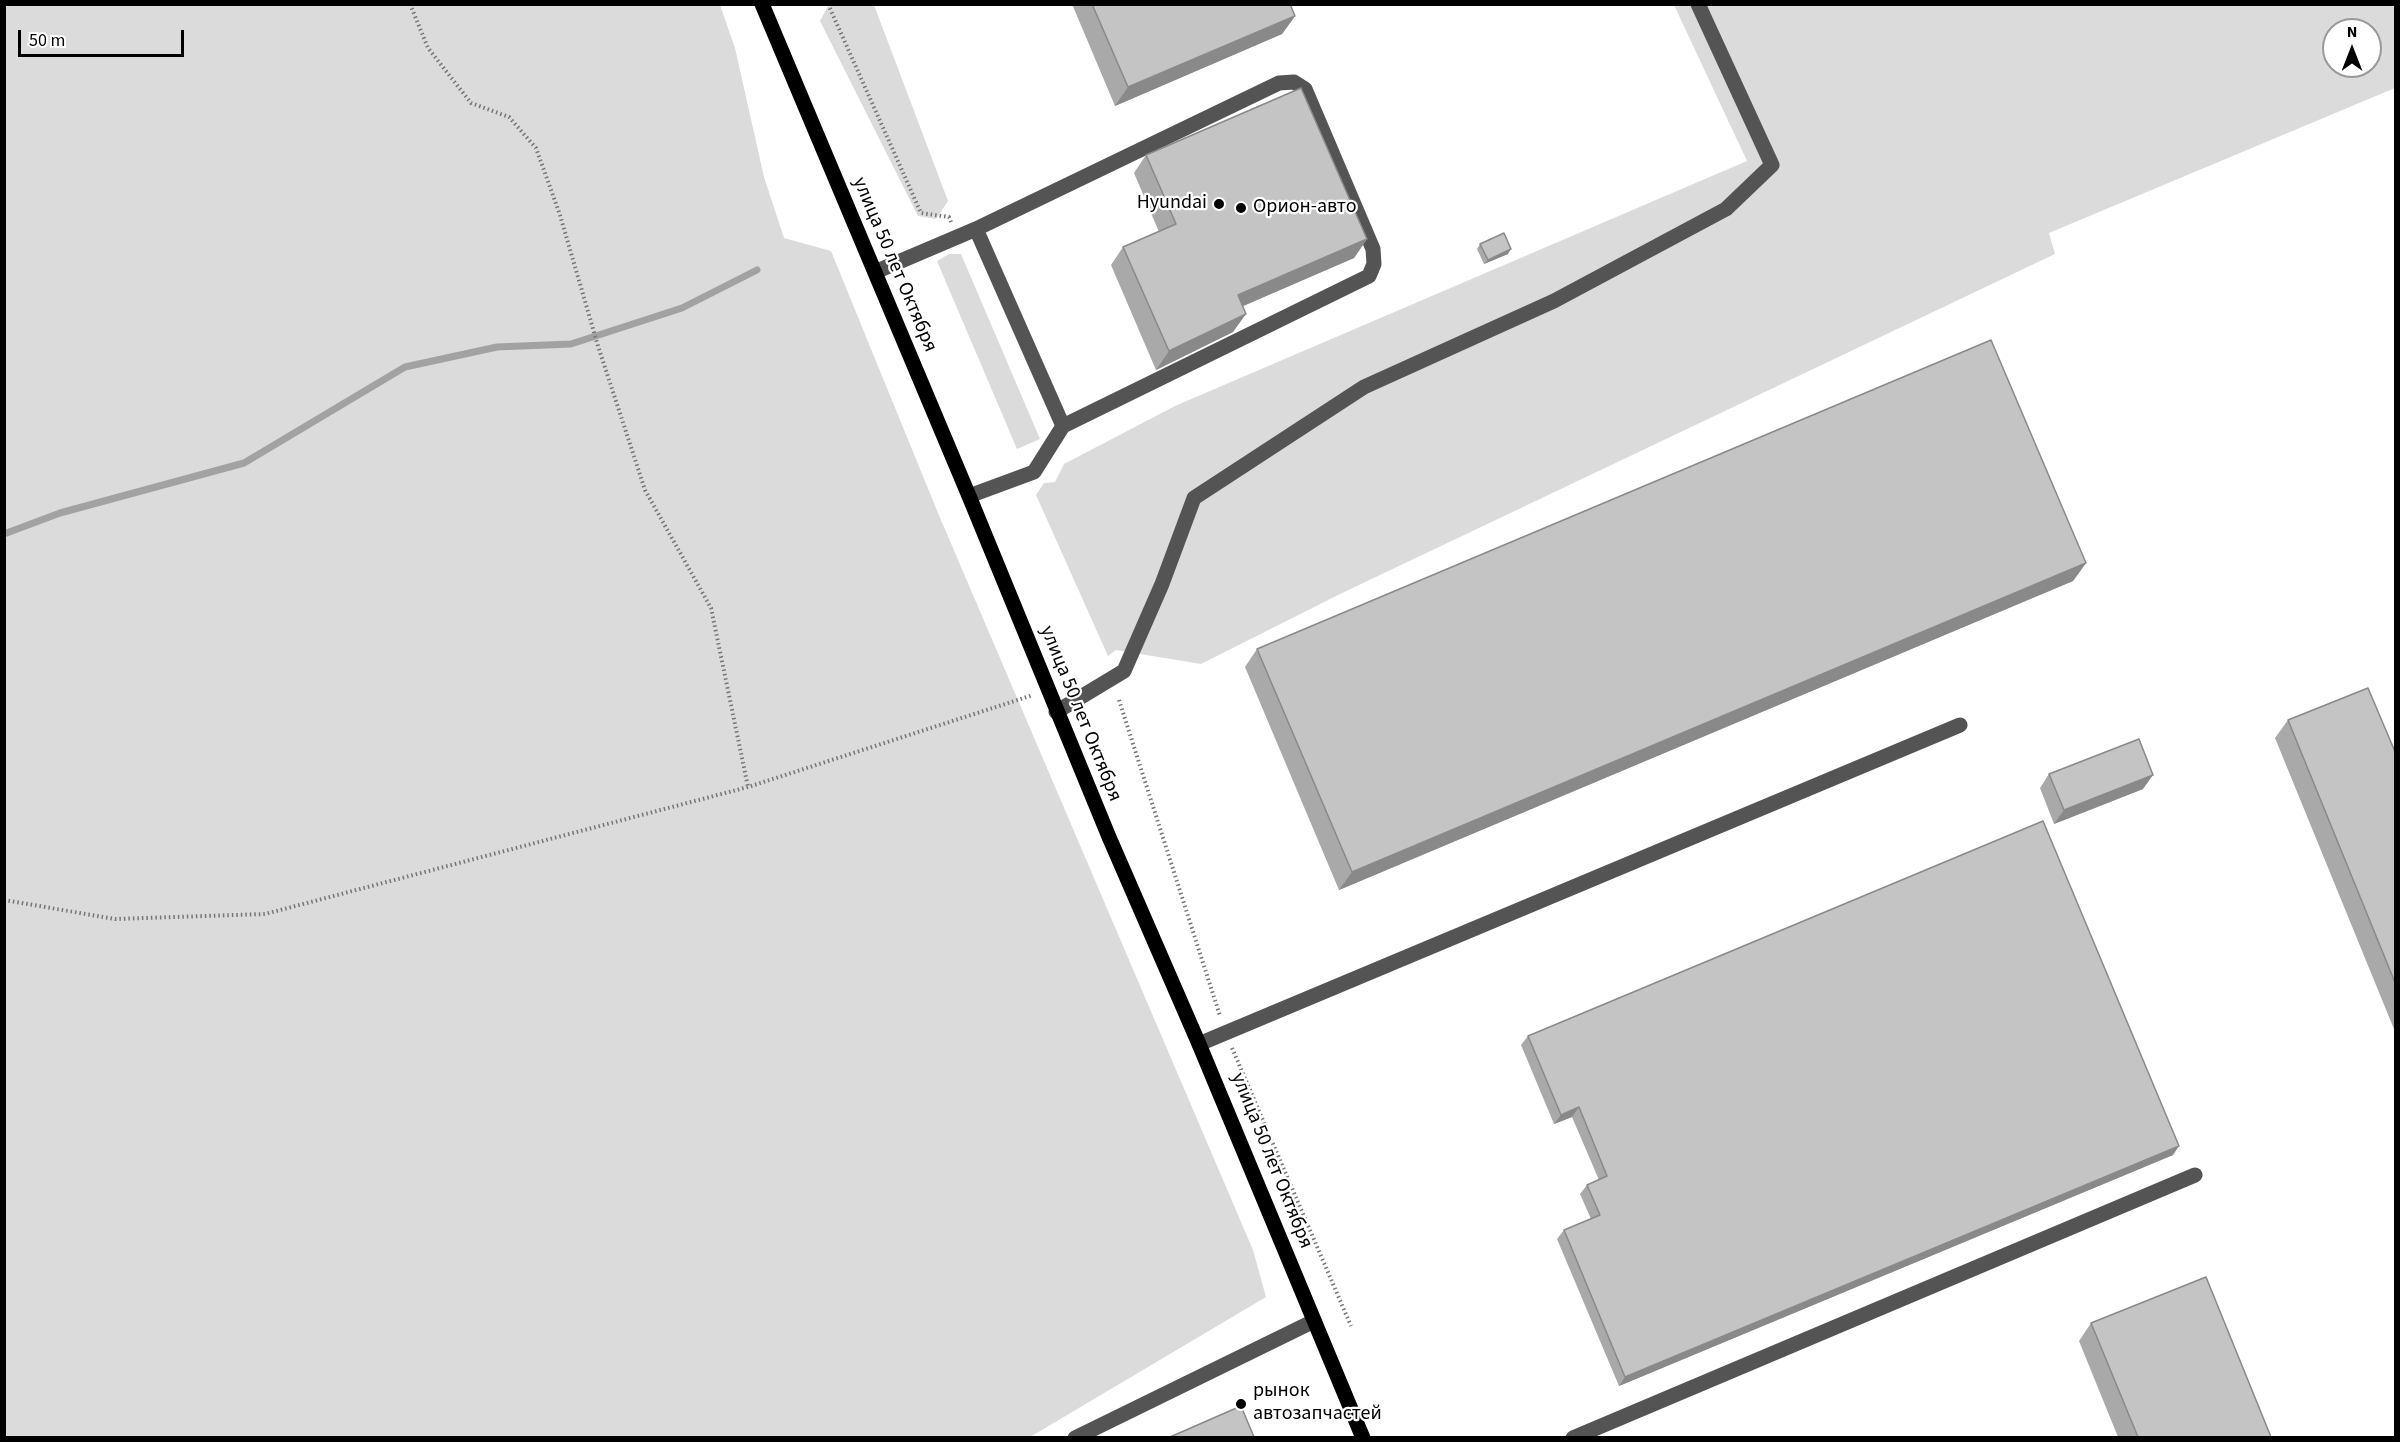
<!DOCTYPE html>
<meta charset="utf-8">
<style>
body{margin:0}
#map{position:relative;width:2400px;height:1442px;overflow:hidden;background:#fff;font-family:"Source Sans 3",sans-serif}
canvas{display:block}
.frame{position:absolute;inset:0;border:6px solid #000;pointer-events:none}
.north{position:absolute;left:2322px;top:18px;width:60px;height:60px;box-sizing:border-box;background:#fff;border:2px solid #999;border-radius:50%;rotate:0deg;font-size:16px;font-weight:700;line-height:24px;text-align:center;color:#000}
.north::after{content:'';display:block;margin:auto;width:21px;height:27px;background:#000;clip-path:polygon(50% 0,100% 100%,50% 72%,0 100%)}
.scale{position:absolute;left:18px;top:30px;width:166px;height:27px;box-sizing:border-box;border:3px solid #000;border-top:0;padding-left:8px;font-size:18px;line-height:21px;white-space:nowrap;color:#000;-webkit-text-stroke:4px #fff;paint-order:stroke}
</style>
<div id="map">
<canvas width="2400" height="1442"></canvas>
<div class="frame"></div>
<div class="north">N</div>
<div class="scale">50 m</div>
</div>
<script>
const ctx = document.querySelector('canvas').getContext('2d');
ctx.lineJoin = 'round';
function fillPath(path, color) { ctx.fillStyle = color; ctx.fill(path, 'evenodd'); }
function stroke(path, color, width, dash) { ctx.strokeStyle = color; ctx.lineWidth = width; ctx.lineCap = dash ? 'butt' : 'round'; ctx.setLineDash(dash || []); ctx.stroke(path); }
function label(font, color, halo, rows, align = 'center') {
  ctx.font = font + ' "Source Sans 3",sans-serif'; ctx.lineWidth = 4.5; ctx.setLineDash([]); ctx.textBaseline = 'middle'; ctx.strokeStyle = halo; ctx.fillStyle = color; for (const [text, x, y, turn = 0] of rows) {
    ctx.save(); ctx.translate(x, y); ctx.rotate((+turn || 0) * Math.PI / 180); ctx.textAlign = isNaN(turn) ? turn : align; if (halo) ctx.strokeText(text, 0, 0); ctx.fillText(text, 0, 0); ctx.restore();
  }
}
fillPath(new Path2D(`
 M5 4 720 5 735 48 764 177 784 238 831 251 938 513 1253 1250 1266 1297 1030 1437H5Z
 M829 4 874 5 948 201 936 219 918 216 820 21Z
 M1674 5H2395V88L2049 233 2055 254 1338 595 1201 664 1116 650 1108 656 1036 495 1044 483 1055 482 1064 464 1175 406 1747 161ZM2334 30H2370V66H2334Z
 M949 254H961L1040 439 1017 449 937 261Z`), '#dbdbdb');
stroke(new Path2D(`
 M4 534 60 513 244 463 405 367 497 347 571 344 682 308 757 270`), '#a2a2a2', 7);
stroke(new Path2D(`
 M410 4 428 48 471 103 509 117 536 148 560 215 598 346 645 490 711 608 748 787
 M828 4 921 213 949 217 951 222
 M1119 700 1220 1016
 M4 900 115 919 265 914 748 787 1033 695
 M1232 1048 1351 1326`), '#767676', 4, [1.5, 3]);
stroke(new Path2D(`
 M976 229 1063 426
 M875 272 976 229 1279 83 1294 82 1305 89 1373 249 1374 264 1369 276 1063 426 1034 472 969 496
 M1056 712 1124 671 1162 584 1194 498 1364 387 1554 301 1726 209 1772 165 1698 4
 M1199 1044 1960 725
 M1075 1438 1314 1321
 M1573 1438 2195 1175`), '#545454', 15);
stroke(new Path2D(`
 M762 4 969 496 1109 837 1199 1044 1363 1438`), '#000', 15);
fillPath(new Path2D(`
 M1072 4H1290L1295 16 1282 34 1115 106Z
 M1146 155 1367 239 1354 258 1242 306 1233 332 1156 370 1111 265 1123 247 1159 232 1134 173Z
 M1480 244 1508 254 1484 264 1477 249Z
 M2086 563 2073 581 1339 890 1245 667 1257 649Z
 M2288 720 2396 754V1034L2275 738Z
 M2049 774 2143 789 2054 824 2040 788Z
 M1528 1036 2173 1155 1619 1386 1557 1239 1564 1230 1591 1219 1580 1194 1587 1185 1599 1180 1572 1117 1554 1124 1521 1045Z
 M2091 1323 2271 1437H2118L2079 1341Z`), '#a9a9a9');
fillPath(new Path2D(`
 M1295 16 1282 34 1115 106 1128 87Z
 M1367 239 1354 258 1225 314 1238 295Z
 M1511 249 1508 254 1484 264 1488 260Z
 M1246 314 1233 332 1156 370 1169 351Z
 M2086 563 2073 581 1339 890 1352 872Z
 M2153 775 2143 789 2054 824 2064 810Z
 M1579 1107 1572 1117 1554 1124 1561 1115Z
 M2179 1146 2173 1155 1619 1386 1625 1377Z`), '#898989');
const building = new Path2D(`
 M1092 4H1290L1295 16 1128 87Z
 M1301 88 1367 239 1238 295 1246 314 1169 351 1123 247 1176 224 1146 155Z
 M1504 233 1511 249 1488 260 1480 244Z
 M1991 340 2086 563 1352 872 1257 649Z
 M2368 688 2396 754V985L2288 720Z
 M2139 739 2153 775 2064 810 2049 774Z
 M2043 821 2179 1146 1625 1377 1564 1230 1600 1215 1587 1185 1607 1176 1579 1107 1561 1115 1528 1036Z
 M2206 1277 2271 1437H2138L2091 1323Z
 M1241 1406 1254 1437H1170Z`);
fillPath(building, '#c4c4c4');
stroke(building, '#898989', 1.5);
for (const [x, y, r, color] of [
 [1219,204,6,"#000"],
 [1241,208,6,"#000"],
 [1241,1404,6,"#000"]
]) { const dot = new Path2D(); dot.arc(x, y, r, 0, 2 * Math.PI); ctx.fillStyle = color; ctx.fill(dot); stroke(dot, '#fff', 2); }
label('20px', '#000', '#fff', [
 ["Hyundai",1207,204,"right"],
 ["Орион-авто",1253,208],
 ["рынок",1253,1392],
 ["автозапчастей",1253,1415]
], 'left');
label('20px', '#000', '#fff', [
 ["улица 50 лет Октября",894,265,67],
 ["улица 50 лет Октября",1080,714,68],
 ["улица 50 лет Октября",1271,1161,68]
]);
</script>
